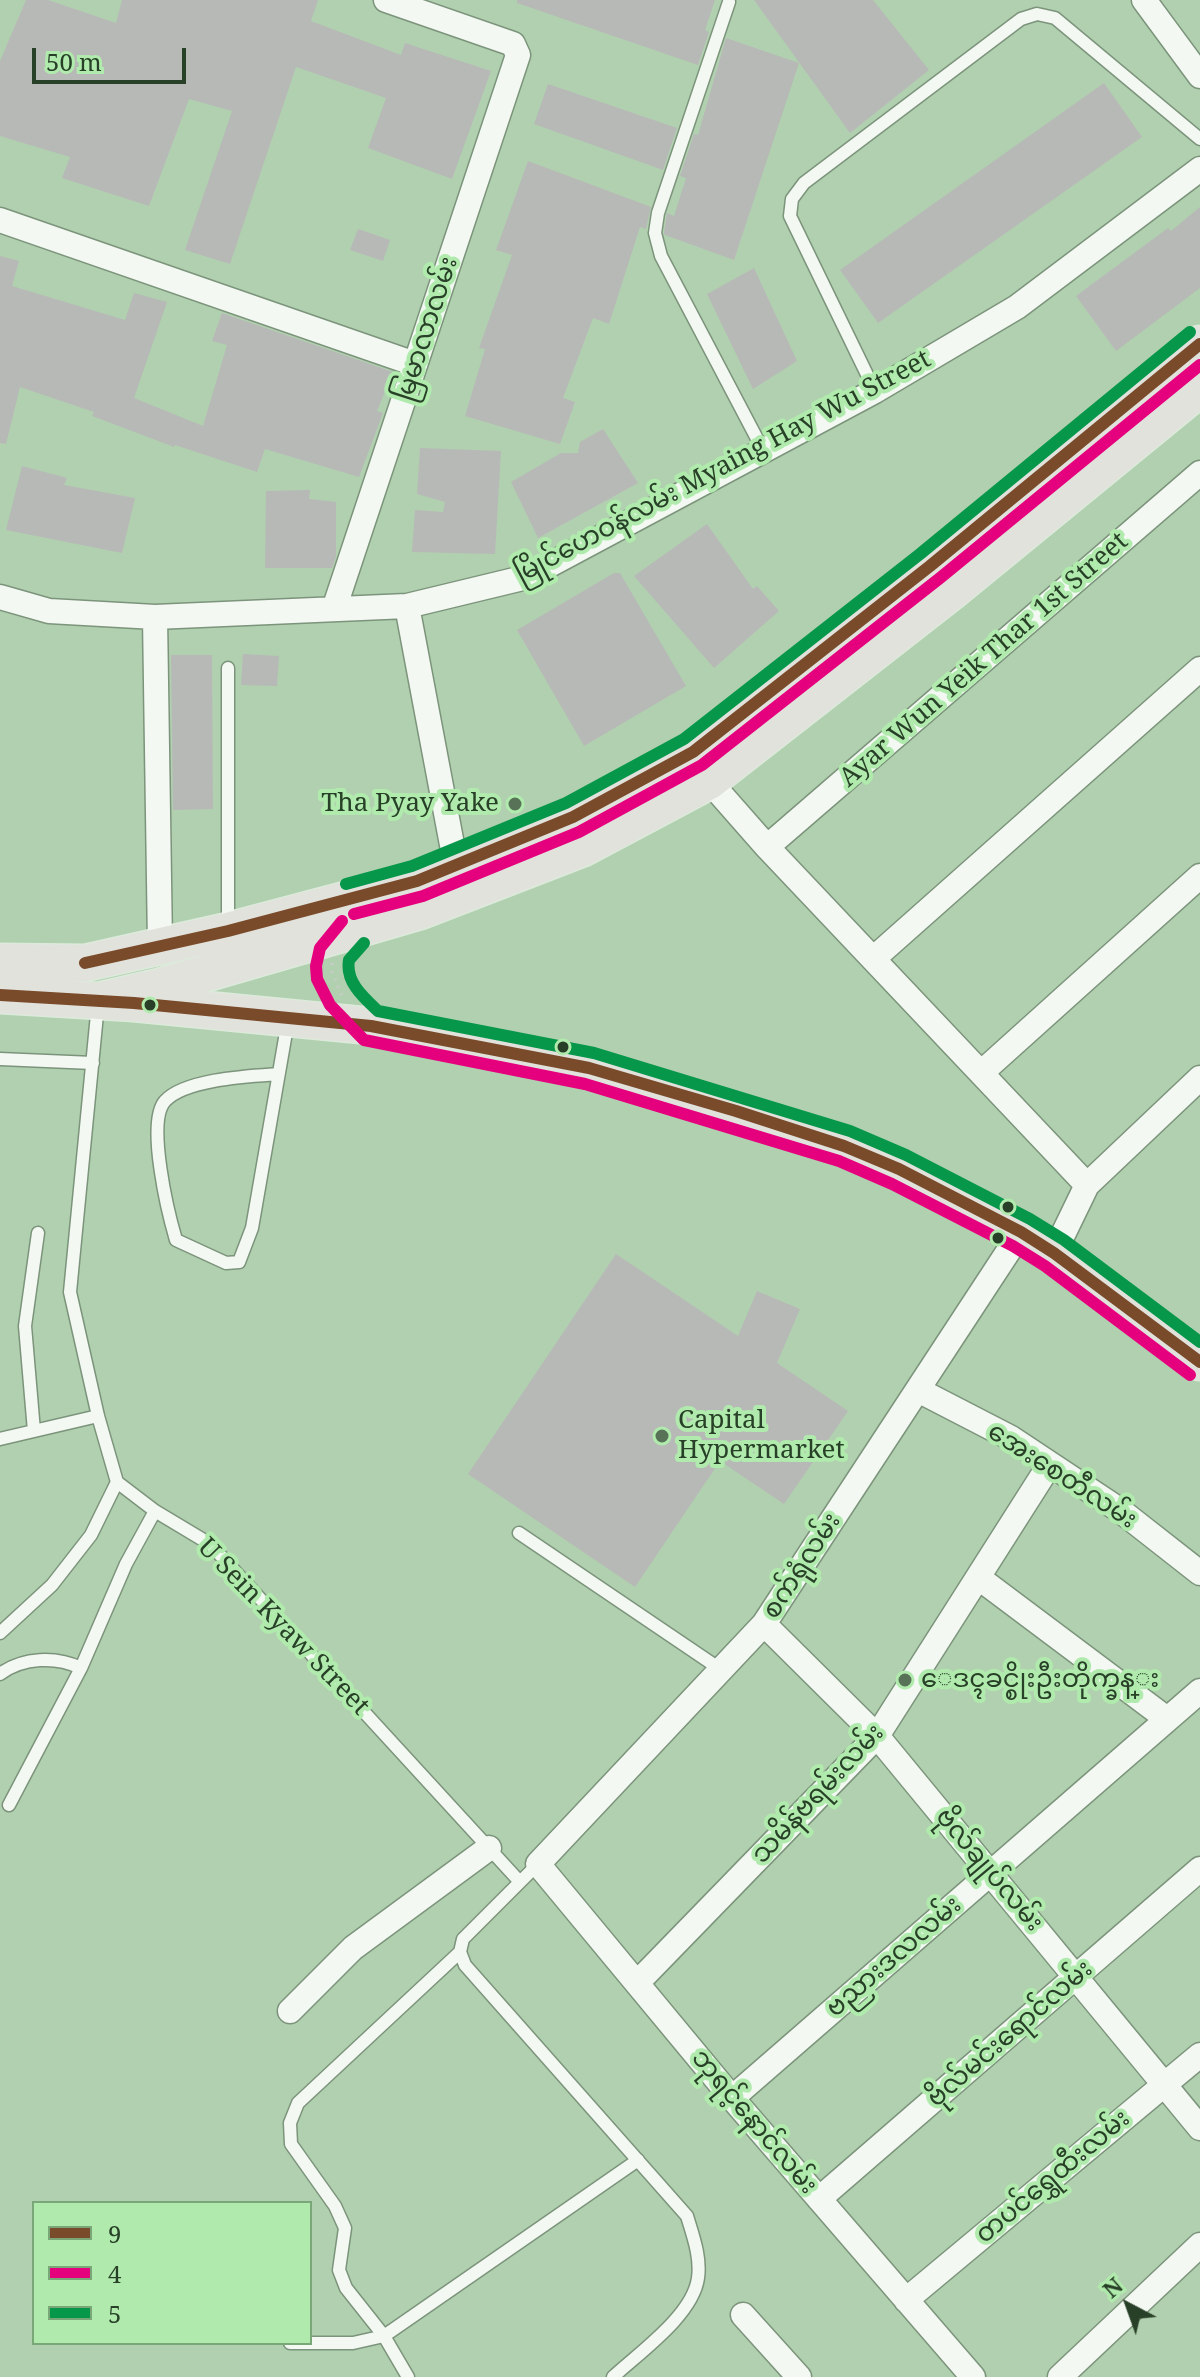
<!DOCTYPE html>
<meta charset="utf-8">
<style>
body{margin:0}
#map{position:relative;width:1200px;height:2377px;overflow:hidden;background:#b1d0af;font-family:"Noto Serif",serif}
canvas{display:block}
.legend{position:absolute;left:32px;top:2201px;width:280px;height:144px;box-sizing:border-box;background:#b0ebad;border:2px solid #7aa777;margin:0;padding:10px 14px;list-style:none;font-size:24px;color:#284027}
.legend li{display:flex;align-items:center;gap:16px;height:40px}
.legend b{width:40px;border:2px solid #7aa777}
.north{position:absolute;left:1088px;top:2265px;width:80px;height:80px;-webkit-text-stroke:6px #b0ebad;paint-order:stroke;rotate:319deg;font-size:22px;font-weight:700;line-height:32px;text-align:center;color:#284027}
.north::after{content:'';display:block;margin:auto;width:28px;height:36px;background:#284027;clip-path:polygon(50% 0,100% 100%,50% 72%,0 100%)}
.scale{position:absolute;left:32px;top:48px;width:154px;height:36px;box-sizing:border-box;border:4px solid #284027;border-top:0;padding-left:10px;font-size:24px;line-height:28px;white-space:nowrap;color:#284027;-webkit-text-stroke:6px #b0ebad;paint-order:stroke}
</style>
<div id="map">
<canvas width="1200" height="2377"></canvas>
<ul class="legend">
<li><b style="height:10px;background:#7a4b2a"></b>9</li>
<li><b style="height:10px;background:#e5007d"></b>4</li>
<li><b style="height:10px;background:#06974b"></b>5</li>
</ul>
<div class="north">N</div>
<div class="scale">50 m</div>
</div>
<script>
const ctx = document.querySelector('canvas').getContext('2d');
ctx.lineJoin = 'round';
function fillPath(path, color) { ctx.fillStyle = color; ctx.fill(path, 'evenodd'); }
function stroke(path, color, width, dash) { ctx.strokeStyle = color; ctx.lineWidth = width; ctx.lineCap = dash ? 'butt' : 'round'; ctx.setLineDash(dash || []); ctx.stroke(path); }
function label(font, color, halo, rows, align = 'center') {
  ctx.font = font + ' "Noto Serif","Noto Sans Myanmar",serif'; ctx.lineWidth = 8; ctx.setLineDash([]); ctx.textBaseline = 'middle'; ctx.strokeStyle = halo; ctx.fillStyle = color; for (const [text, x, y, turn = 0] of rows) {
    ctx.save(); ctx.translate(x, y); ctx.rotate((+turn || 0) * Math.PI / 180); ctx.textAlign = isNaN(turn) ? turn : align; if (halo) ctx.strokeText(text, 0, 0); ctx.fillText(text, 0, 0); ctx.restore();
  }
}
fillPath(new Path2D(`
 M26 0H48L116 23 122 0H318L311 21 401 55 405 43 491 71 452 179 368 148 386 98 296 67 230 264 185 250 232 111 189 99 149 206 62 178 70 157 0 136V61Z
 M517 0H715L705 30 709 32 698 65 517 3Z
 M754 0H873L929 70 850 133Z
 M726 38 799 63 734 260 665 235 664 233 667 213 674 216 686 178 680 176 694 134 698 135Z
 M1104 83 1142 137 878 323 840 270Z
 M548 84 677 128 663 170 534 124Z
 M528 161 651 207 646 229 640 227 609 324 593 318 563 398 575 402 560 444 465 416 485 349 479 348 512 255 496 250Z
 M1200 207V288L1116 351 1076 296 1168 228 1171 231Z
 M358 229 390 240 383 261 350 250Z
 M0 256 19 261 12 286 125 320 134 293 167 302 134 398 203 426 227 345 212 341 222 313 393 372 377 411 383 413 359 477 265 449 257 472 175 445 174 447 92 416 94 412 20 387 6 444 0 443Z
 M754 268 797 361 753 389 707 294Z
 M603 429 638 483 538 538 511 482 561 453H578L580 442Z
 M420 448 501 451 495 554 412 552 415 510 443 512 445 502 417 494Z
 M22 466 67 478 64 485 135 498 122 553 6 530Z
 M310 490 309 499 336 502V557L332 568H265L266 491Z
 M707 524 753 589 757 586 779 611 714 668 634 576Z
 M614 573H620L686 686 584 746 517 630Z
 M243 654 279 656 277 686 241 685Z
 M171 655H212L213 809 173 810Z
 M616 1254 738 1336 757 1291 800 1309 777 1363 848 1411 784 1504 720 1461 635 1587 468 1474Z`), '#b7b9b7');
const service = new Path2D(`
 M729 2 658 213 655 233 661 256 764 452
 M875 391 790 216 792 199 804 183 1021 19 1037 14 1055 18 1200 139
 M228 928V668
 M98 1004 70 1292 98 1416 117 1482 155 1511 210 1544 520 1882 538 1864
 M0 1059 93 1063
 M278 1074C250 1076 185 1079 165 1101 146 1122 168 1213 176 1240L226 1263 239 1262 252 1228 288 1021
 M34 1431 25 1326 38 1233
 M0 1439 98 1416
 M519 1533 720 1669
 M0 1633 52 1585 91 1535 117 1482
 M0 1674C23 1657 56 1656 81 1668
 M9 1805 81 1668 126 1564 155 1511
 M520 1882 463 1939 460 1952 465 1965 687 2216C693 2236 701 2257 698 2278 693 2315 640 2352 613 2377
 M290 2343H353L384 2336 638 2160
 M408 2377 384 2336 346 2288 339 2270 345 2228 335 2206 291 2144 290 2123 298 2103 460 1952`);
const minor = new Path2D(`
 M1144 0 1200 76
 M0 220 415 364
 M0 597 49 611 155 617 407 606 527 577 875 391 1017 307 1200 169
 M407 606 456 866
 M334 609 518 55 513 44 386 0
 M155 617 160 945
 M703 770 709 781 767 847 1087 1185
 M767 847 1200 473
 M873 959 1200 669
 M981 1073 1200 876
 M1054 1253 1087 1185 1200 1078
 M918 1390 1011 1438 1121 1511 1200 1573
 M979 1578 1167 1719
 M764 1624 877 1736 1200 2128
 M637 1983 877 1736 1050 1464
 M290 2011 353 1948 489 1848
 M732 2098 1200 1691
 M819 2199 1200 1869
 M906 2300 1200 2055
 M743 2315 799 2377
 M973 2377 732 2098 538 1864 764 1624 1021 1232
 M1060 2377 1200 2245`);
const primary = new Path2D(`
 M0 962 85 963 228 931 417 881 573 817 693 752 930 566 1200 344
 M0 995 134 1003 371 1026 589 1068 736 1111 844 1146 899 1169 1021 1232 1054 1253 1200 1362
 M98 1001 159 987 420 911 583 848 709 781 951 592 1200 388`);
stroke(service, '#7c947b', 15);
stroke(minor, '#7c947b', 27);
stroke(primary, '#dceadb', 39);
stroke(new Path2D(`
 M332 963V971L342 996`), '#c4cdc3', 4, [2, 6]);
stroke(service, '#f3f8f3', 12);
stroke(minor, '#f3f8f3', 24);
stroke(primary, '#e2e2dc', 36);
stroke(new Path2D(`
 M85 963 228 931 417 881 573 817 693 752 930 566 1200 344
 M0 995 134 1003 371 1026 589 1068 736 1111 844 1146 899 1169 1021 1232 1054 1253 1200 1362`), '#7a4b2a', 12);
stroke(new Path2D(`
 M354 914 423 896 579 832 702 765 940 578 1200 365
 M342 921 320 948 316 966 317 979 330 1005 364 1040 585 1084 839 1161 892 1184 1013 1246 1045 1266 1190 1375`), '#e5007d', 12);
stroke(new Path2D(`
 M346 884 412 866 566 803 684 739 920 554 1190 332
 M364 943 349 960C345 982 364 998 378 1011L594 1053 850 1131 906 1155 1030 1219 1064 1240 1200 1342`), '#06974b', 12);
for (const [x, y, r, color] of [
 [515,804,8,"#587257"],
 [150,1005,7,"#284027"],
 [563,1047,7,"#284027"],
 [1008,1207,7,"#284027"],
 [998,1238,7,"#284027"],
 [662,1436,8,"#587257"],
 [905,1680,8,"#587257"]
]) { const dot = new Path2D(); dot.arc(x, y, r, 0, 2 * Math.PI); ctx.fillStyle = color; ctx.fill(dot); stroke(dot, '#b0ebad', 3); }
label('26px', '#284027', '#b0ebad', [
 ["မြမာလာလမ်း",427,329,-72],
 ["မြိုင်ဟေဝန်လမ်း Myaing Hay Wu Street",723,467,-28],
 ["Ayar Wun Yeik Thar 1st Street",984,660,-41],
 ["အေးစေတီလမ်း",1062,1476,33],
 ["စက်ရုံလမ်း",802,1566,-57],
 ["U Sein Kyaw Street",283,1627,46],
 ["သမိန်ဗရမ်းလမ်း",818,1794,-47],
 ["ဗိုလ်ချုပ်လမ်း",989,1870,50],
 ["ဗညားဒလလမ်း",894,1957,-41],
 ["ဗိုလ်မင်းရောင်လမ်း",1010,2034,-41],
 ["ဘုရင့်နောင်လမ်း",754,2122,50],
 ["တပင်ရွှေထီးလမ်း",1053,2177,-40]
]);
label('26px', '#284027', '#b0ebad', [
 ["Tha Pyay Yake",499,804,"right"],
 ["Capital",678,1421],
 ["Hypermarket",678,1451],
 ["ေဒၚခင္စိုးဦးတိုက္ခန္း",921,1680]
], 'left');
</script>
